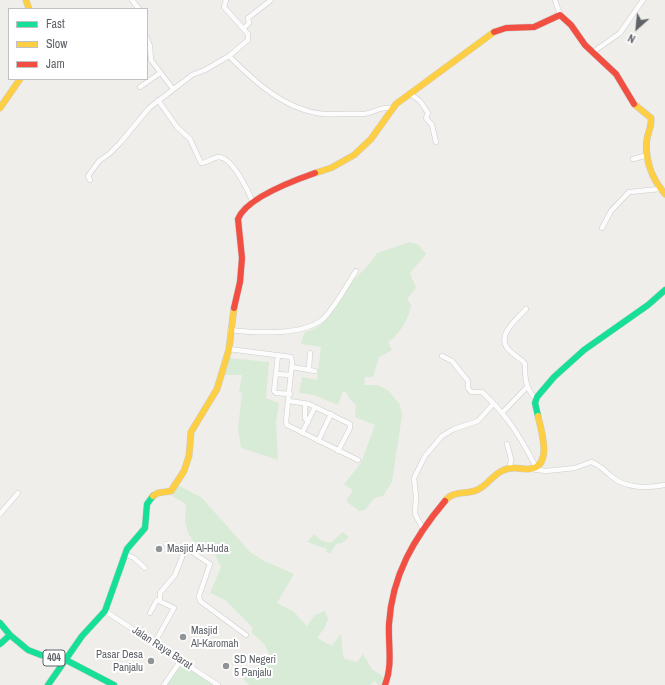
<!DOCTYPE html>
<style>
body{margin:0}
#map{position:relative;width:665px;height:685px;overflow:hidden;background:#efeeea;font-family:"Archivo Narrow",sans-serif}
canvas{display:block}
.legend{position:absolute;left:8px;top:8px;width:140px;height:72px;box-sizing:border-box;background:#fff;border:1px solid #bfc1c3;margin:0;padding:5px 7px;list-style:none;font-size:12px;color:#5f6368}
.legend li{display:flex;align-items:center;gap:8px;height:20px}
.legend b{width:20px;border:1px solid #bfc1c3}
.north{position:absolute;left:617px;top:8px;width:40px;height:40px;-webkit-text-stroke:3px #fff;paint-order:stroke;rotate:207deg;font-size:11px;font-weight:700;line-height:16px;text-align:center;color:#5f6368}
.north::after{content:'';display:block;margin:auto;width:14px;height:18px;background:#5f6368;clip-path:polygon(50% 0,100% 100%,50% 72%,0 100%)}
</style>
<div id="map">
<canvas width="665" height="685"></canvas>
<ul class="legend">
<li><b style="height:5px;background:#16e098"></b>Fast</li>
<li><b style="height:5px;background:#ffcf43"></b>Slow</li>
<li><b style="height:5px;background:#f24e42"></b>Jam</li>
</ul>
<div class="north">N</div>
</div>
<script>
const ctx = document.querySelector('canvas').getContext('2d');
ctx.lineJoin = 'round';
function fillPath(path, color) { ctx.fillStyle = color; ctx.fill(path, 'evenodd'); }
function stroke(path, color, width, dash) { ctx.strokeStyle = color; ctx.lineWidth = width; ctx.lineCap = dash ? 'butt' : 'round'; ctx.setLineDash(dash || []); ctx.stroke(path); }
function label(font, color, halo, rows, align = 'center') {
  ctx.font = font + ' "Archivo Narrow",sans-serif'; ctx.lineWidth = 4; ctx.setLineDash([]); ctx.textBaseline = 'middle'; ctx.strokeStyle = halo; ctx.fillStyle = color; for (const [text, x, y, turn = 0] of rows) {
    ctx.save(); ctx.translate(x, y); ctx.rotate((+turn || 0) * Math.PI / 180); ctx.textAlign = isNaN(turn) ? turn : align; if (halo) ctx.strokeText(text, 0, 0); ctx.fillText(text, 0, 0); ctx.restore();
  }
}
fillPath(new Path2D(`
 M410 242 419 245 426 254 410 273 416 288 407 299 411 305C410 317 398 337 388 342L392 350 379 357 373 377H365L364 385H378L389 391 400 405 402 415 392 482 383 496 374 498 365 510 359 511 346 501 353 490 344 484 361 463 375 425 355 417 356 405 350 399 346 392 343 391 338 405 314 395 299 393 302 377 317 380 321 347 301 344V343L305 332C331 326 337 300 353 281 362 271 370 265 377 253Z
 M229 358 269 362 266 398 279 403 276 422 278 460 241 448 238 428 242 393 239 392 242 375H224Z
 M178 485 202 498 250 552 264 561 294 574 277 603 293 611 307 626 315 615 325 611 328 619 324 629 317 638 332 646 341 633 343 655 345 659 357 662 363 654 372 669 385 678 382 685H378L375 681 370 685H249L243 679 256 667 260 658 271 657 264 644 251 632 253 628 225 600 210 593 221 567 214 553 193 541 188 533 185 521 186 504 172 496Z
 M342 532 349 537 342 543 336 544 330 554 326 552 327 549 307 542 314 534 322 541 331 543Z
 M183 664 184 665 214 685H166Z`), '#d8ebd6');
const street = new Path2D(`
 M132 0 139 9
 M555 0 560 15
 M244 28 249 23 248 18 271 0
 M147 38 150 46 151 60 173 89
 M593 52 620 33 643 0
 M229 56C255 82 285 110 323 114 336 115 348 113 360 114 372 115 380 105 392 109
 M140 87 160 73
 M410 94 420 101 428 113 426 118 432 125 436 142
 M158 100 177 127 190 139 201 163C208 163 213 157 219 157 233 158 249 192 253 203
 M633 159 648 155
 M90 180 88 176 99 161 109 154 120 143 149 108 192 75 205 70 229 56 248 40V34L224 7 226 0
 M602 228 611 211 629 192 660 189
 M526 309C517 319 496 335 508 349 513 355 521 358 525 364 525 378 525 388 536 399
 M230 330C255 333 303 336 323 319 336 306 346 286 356 271
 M229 349 291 357 292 362 286 422 287 425 358 460
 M278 355 274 391 276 393 290 394
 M442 356 452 361 468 381V388L471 392H482C507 415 520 436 536 467
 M292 367 315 371
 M309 369 310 353
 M276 374 291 375
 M289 401 309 404 350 424V428L338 451
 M305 403V418L308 422
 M503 412 527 387
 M302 433 315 407
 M318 441 331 414
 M507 444 511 459 510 468
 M531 469 546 471 575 468 591 462C599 464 605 471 611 476 626 489 646 488 665 485
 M0 514 18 493
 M422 527 415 514 416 496 414 478 425 456 442 436 454 429 478 421 493 404
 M184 552 189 550 210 564 199 596 200 601 246 635
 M125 554 134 558 145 568
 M160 600V593L175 575 184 552 166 544
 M105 611 218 685
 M150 613 157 600 174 608 155 642
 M164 685 181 660`);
const fast = new Path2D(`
 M538 416 535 403 537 397 554 377 584 350 648 305 665 290
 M0 623 10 635 28 650 41 655 66 660 114 685
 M0 644 10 635
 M48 685 82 636 105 611 127 549 145 528 147 504 153 496`);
const slow = new Path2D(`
 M26 0 29 9
 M634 104 651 118C652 126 648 132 647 139 644 159 652 179 665 194
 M0 108 20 79
 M315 173 331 168 354 155 371 139 396 104 494 32
 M153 496 158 493 171 491 184 471 189 456 191 432 217 389 229 349 234 308
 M445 501C453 490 466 495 477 490 487 486 493 474 504 470 512 466 520 469 528 469 554 468 541 430 538 416`);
const jam = new Path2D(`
 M494 32 506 28 534 27 560 15 571 25 585 45 616 74 634 104
 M234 308 240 282 242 258 238 219C246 198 295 180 315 173
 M385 685C393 665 388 645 389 624 392 575 414 538 445 501`);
stroke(street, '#cbcccc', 5.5);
stroke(fast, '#cacacb', 7);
stroke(slow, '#cacacb', 7);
stroke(jam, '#cacacb', 7);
stroke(street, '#fdfcfc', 4.5);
stroke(fast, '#16e098', 6);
stroke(slow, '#ffcf43', 6);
stroke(jam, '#f24e42', 6);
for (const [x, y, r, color] of [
 [159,549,4,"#919496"],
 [183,637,4,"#919496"],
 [151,661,4,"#919496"],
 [226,666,4,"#919496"]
]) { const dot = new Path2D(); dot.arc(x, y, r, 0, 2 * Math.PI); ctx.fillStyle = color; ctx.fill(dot); stroke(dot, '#fff', 1.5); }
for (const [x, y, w] of [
 [54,658,22]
]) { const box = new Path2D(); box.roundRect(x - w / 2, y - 8, w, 16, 3); ctx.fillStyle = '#fff'; ctx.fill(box); stroke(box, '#5f6368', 1); }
label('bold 10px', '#5f6368', null, [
 ["404",54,658]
]);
label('11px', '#5f6368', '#fff', [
 ["Masjid Al-Huda",167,549],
 ["Masjid",191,631],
 ["Al-Karomah",191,644],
 ["Pasar Desa",143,655,"right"],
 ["Panjalu",143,668,"right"],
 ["SD Negeri",234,660],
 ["5 Panjalu",234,673]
], 'left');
label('11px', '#5f6368', '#fff', [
 ["Jalan Raya Barat",162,648,33]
]);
</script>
